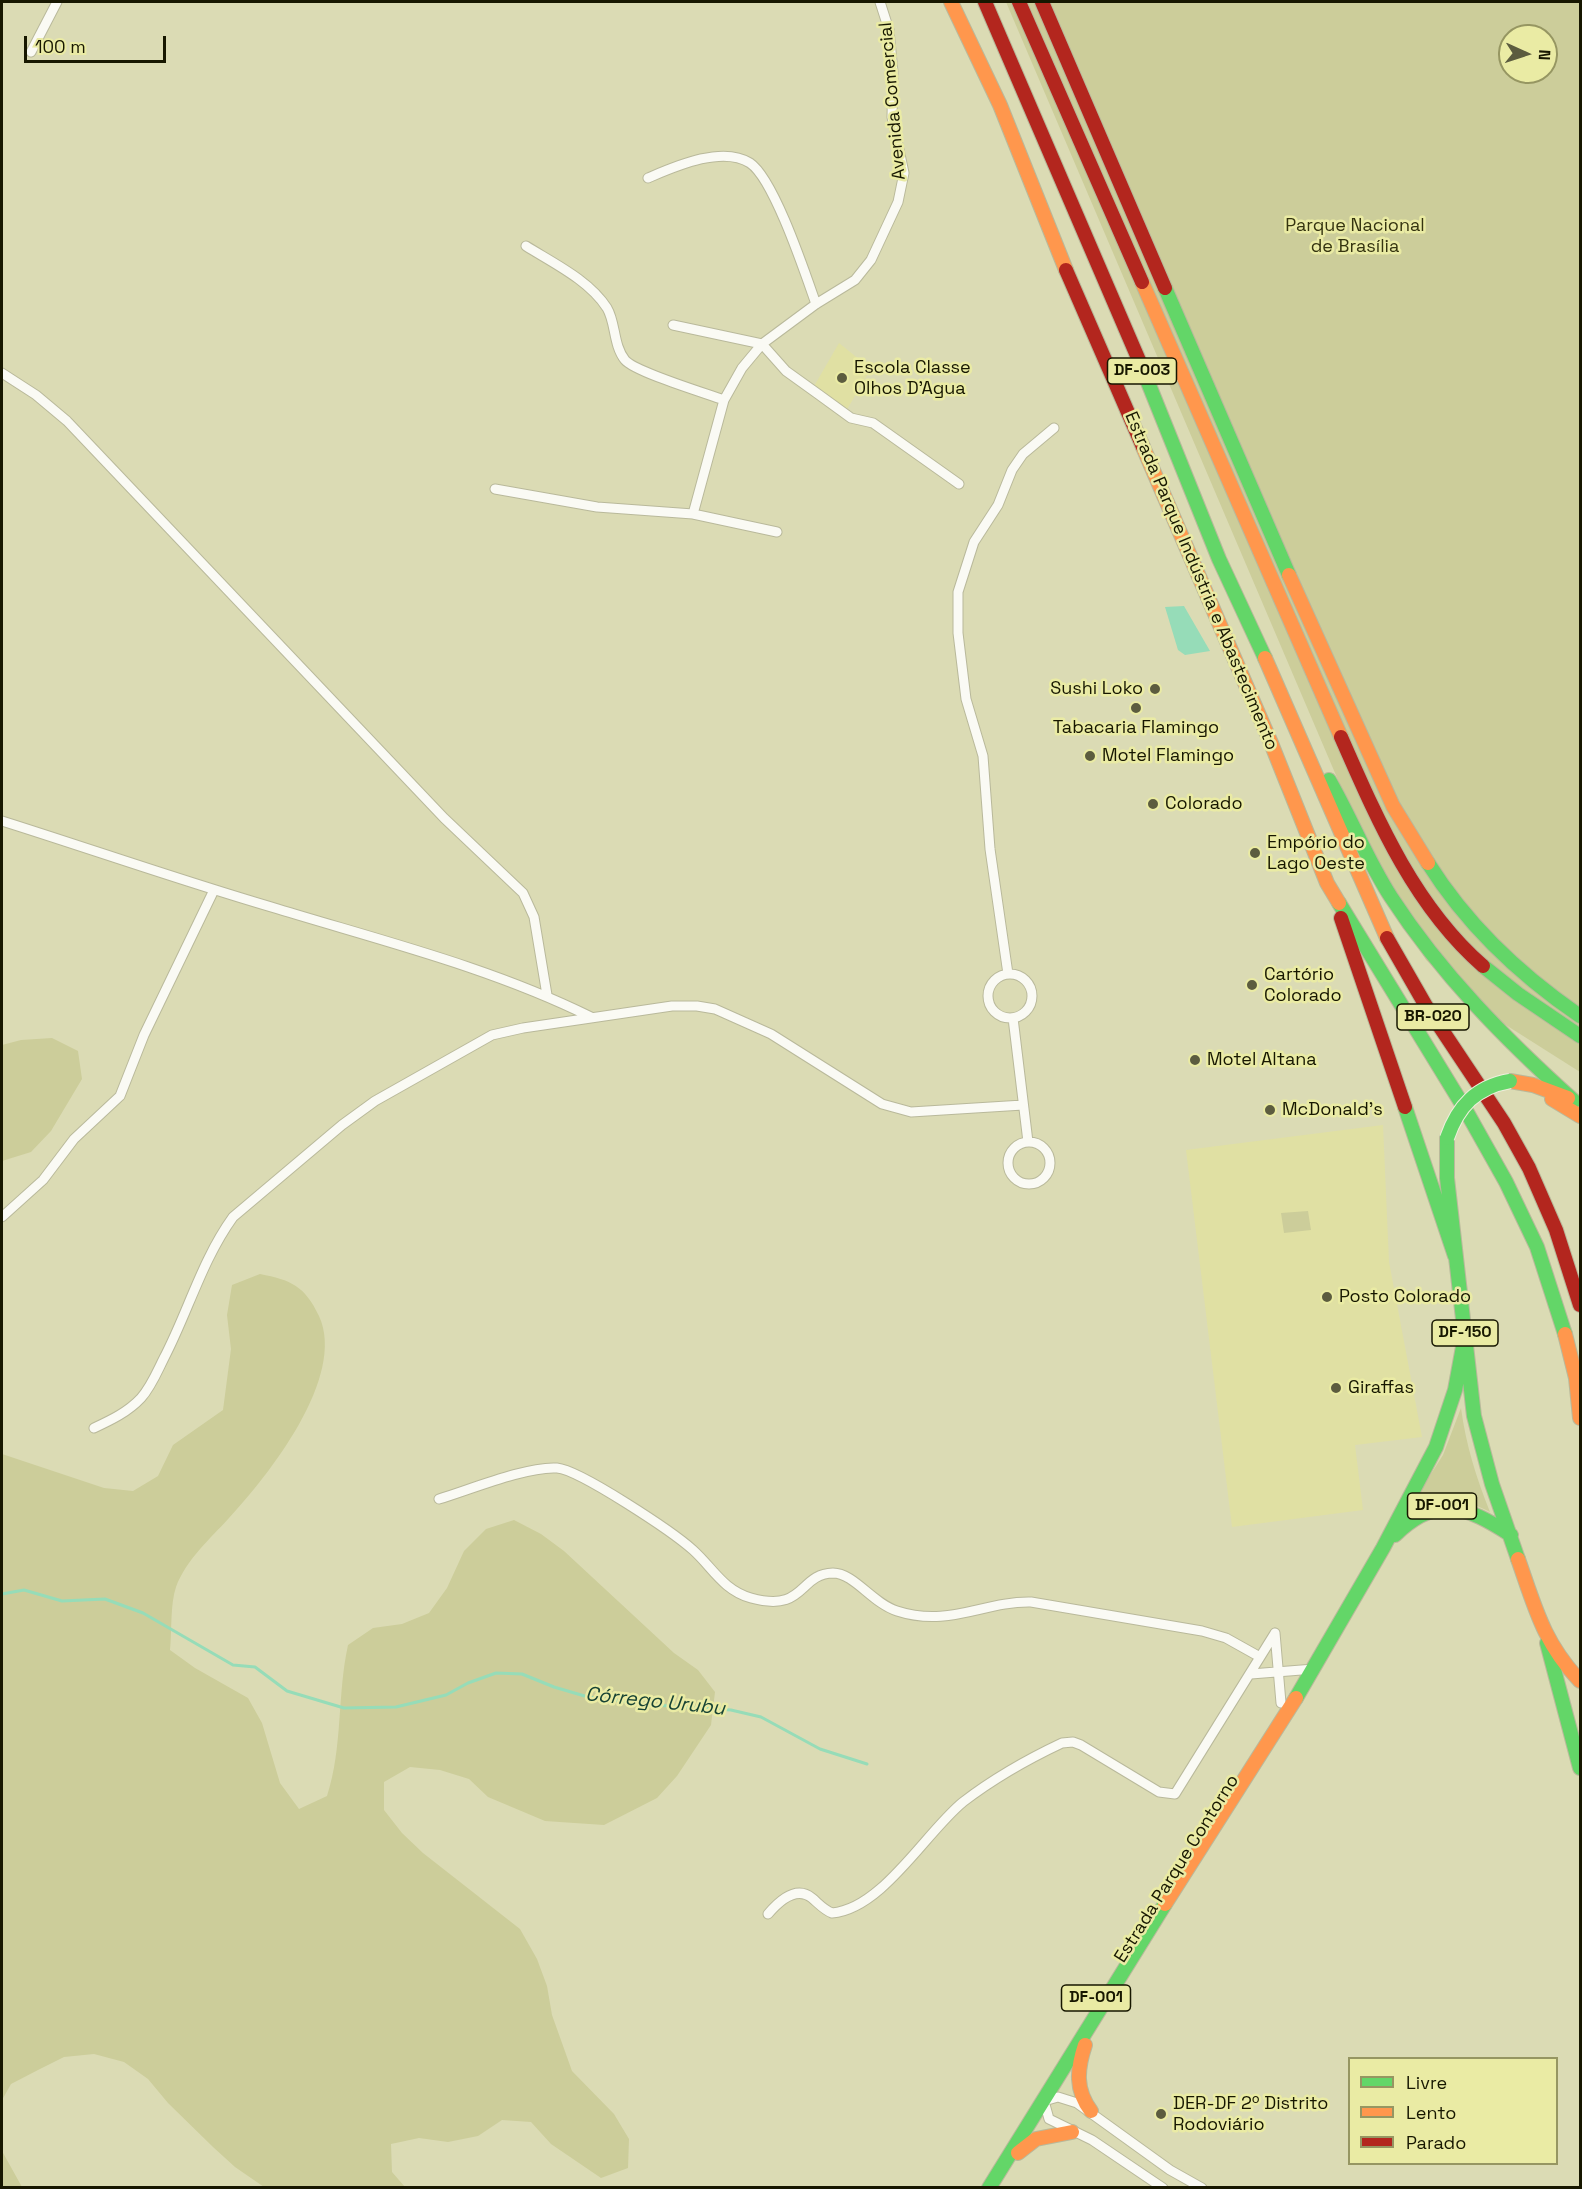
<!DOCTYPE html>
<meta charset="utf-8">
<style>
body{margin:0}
#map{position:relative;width:1582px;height:2189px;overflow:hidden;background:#dbdbb4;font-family:"Space Grotesk",sans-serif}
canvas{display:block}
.frame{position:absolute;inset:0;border:3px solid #171700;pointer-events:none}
.legend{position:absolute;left:1348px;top:2057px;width:210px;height:108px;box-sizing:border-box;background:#eaeba4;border:2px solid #969662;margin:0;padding:8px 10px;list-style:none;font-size:18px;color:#171700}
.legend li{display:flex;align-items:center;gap:12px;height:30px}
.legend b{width:30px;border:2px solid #969662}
.north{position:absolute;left:1498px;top:24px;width:60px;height:60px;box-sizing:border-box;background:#eaeba4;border:2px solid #969662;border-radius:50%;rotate:93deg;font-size:16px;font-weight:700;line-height:24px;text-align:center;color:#171700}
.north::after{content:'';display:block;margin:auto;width:21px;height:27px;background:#5c5c3f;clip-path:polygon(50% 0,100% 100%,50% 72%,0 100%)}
.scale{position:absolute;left:24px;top:36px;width:142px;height:27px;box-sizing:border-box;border:3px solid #171700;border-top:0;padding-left:8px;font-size:18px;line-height:21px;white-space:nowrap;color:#171700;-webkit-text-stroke:4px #eaeba4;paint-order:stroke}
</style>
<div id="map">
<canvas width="1582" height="2189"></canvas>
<div class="frame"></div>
<ul class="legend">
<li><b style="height:8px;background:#63d668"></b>Livre</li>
<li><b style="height:8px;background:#ff974d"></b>Lento</li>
<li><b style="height:8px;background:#b3261e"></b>Parado</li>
</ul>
<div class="north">N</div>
<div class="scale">100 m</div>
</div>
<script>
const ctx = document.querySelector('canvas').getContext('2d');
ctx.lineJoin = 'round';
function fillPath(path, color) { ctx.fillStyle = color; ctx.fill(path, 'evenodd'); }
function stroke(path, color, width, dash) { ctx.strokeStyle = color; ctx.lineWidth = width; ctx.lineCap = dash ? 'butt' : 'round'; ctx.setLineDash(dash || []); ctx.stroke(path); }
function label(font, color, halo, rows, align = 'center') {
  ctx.font = font + ' "Space Grotesk",sans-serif'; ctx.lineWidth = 5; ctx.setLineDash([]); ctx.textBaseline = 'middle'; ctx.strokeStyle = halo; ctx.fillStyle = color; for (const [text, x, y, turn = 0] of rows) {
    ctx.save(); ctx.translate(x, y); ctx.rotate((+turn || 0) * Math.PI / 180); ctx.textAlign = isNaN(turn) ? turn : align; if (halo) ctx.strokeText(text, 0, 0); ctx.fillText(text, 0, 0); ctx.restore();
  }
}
fillPath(new Path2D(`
 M839 343 871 369 846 411 813 388Z
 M1383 1125 1389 1262 1422 1437 1355 1445 1363 1510 1232 1527 1186 1150Z`), '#e0e0a3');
fillPath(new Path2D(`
 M1006 2H1580V1072L1479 1008 1426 960 1376 869ZM1510 36H1546V72H1510Z
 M52 1038 78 1051 82 1079 51 1131 31 1152 2 1161V1045L21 1040Z
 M1308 1211 1311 1230 1284 1233 1281 1213Z
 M260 1274C291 1280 305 1286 319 1316 347 1377 268 1476 229 1518 210 1539 186 1560 176 1587 170 1605 172 1631 170 1650L195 1668 248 1698 262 1723 280 1783 299 1809 327 1796C343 1747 337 1695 348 1645L373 1628 402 1624 429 1613 447 1588 464 1551 486 1529 514 1520 541 1534 564 1551 674 1653 698 1670 715 1692 711 1725 677 1776 657 1798 604 1825 545 1821 488 1797 469 1779 440 1770 410 1767 384 1782V1810L402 1833 423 1853 520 1929 537 1959 547 1986 552 2015 572 2071 614 2114 629 2139 628 2168 601 2178 551 2144 531 2122 502 2120 478 2136 448 2142 419 2138 391 2144 392 2172 405 2187H264L235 2167 213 2147 168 2103 148 2079 124 2062 94 2054 64 2057 38 2070 11 2084 2 2100V1454L104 1488 133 1491 158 1476 173 1445 223 1410 231 1349 227 1315 232 1285Z
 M1461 1408C1466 1445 1476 1477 1490 1512 1467 1500 1433 1490 1410 1507L1443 1455Z
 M2 2151 22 2187H2Z`), '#cccd9a');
fillPath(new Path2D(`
 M1184 606 1210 651 1185 655 1178 650 1165 607Z`), '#96dcb8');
stroke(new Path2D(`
 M2 1594 24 1590 62 1601 105 1599 143 1613 233 1665 255 1667 287 1691 344 1708 396 1707 446 1695 468 1683 496 1673 522 1674 554 1687 588 1697 654 1705 731 1710 761 1717 820 1749 867 1764`), '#96dcb8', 3);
const street = new Path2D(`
 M31 52 57 2
 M648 178C674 167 722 145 750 163 774 179 805 273 816 304
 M526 246C553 263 589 280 607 308 616 323 613 345 625 360 635 372 705 393 724 400
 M673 325 762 344 786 371 818 394 851 418 873 423 959 484
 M2 373 36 395 67 421 444 818 523 893 534 917 547 995
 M495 489 597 507 693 514 777 532
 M693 514 724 400 742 368 762 344 816 304 855 280 871 260 898 202 904 173 892 117 893 72 889 30 880 2
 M2 821C94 850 185 882 278 909 383 941 492 968 591 1017
 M1008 974 990 849 983 756 966 699 958 633V592L974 542 998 505 1012 470 1023 454 1054 428
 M988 996a22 22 0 1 1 44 0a22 22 0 1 1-44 0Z
 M1013 1018 1028 1142
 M1008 1163a21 21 0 1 1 42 0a21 21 0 1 1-42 0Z
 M2 1217 43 1180 74 1139 120 1096 144 1035 214 890
 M94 1428C111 1420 128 1412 141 1398 151 1387 157 1372 164 1358 188 1312 202 1260 233 1217L342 1125 375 1101 492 1035 523 1028 672 1006H697L715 1009 771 1034 882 1104 911 1112 1023 1105
 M439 1499C469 1490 527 1466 557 1468 580 1470 673 1532 693 1550 713 1568 723 1590 751 1598 806 1613 798 1574 833 1573 854 1573 872 1603 897 1611 949 1628 984 1601 1031 1602L1202 1631 1226 1638 1260 1657
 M1275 1633 1281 1703
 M1251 1674 1314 1669
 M768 1914C779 1901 796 1885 812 1898 819 1904 824 1910 832 1913 882 1909 926 1832 963 1802 993 1779 1028 1759 1062 1743L1073 1742 1081 1745 1159 1792 1175 1794 1275 1633
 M1163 2188 1092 2140 1049 2119 1044 2101 1058 2097 1077 2103 1170 2170 1202 2188`);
const fast = new Path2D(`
 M1165 288 1289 575
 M1141 365 1219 559 1265 658
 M1329 780C1351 818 1367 860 1391 897 1441 974 1506 1040 1574 1101
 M1428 863C1467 925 1520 975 1580 1016
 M1339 903 1465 1109 1506 1182 1537 1247 1565 1334
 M1483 966 1518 994 1580 1036
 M1405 1107 1455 1256
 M1447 1138V1178L1474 1416 1492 1484 1518 1559
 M1395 1535C1437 1494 1466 1506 1511 1535
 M1547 1643 1580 1768
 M1296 1698 1383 1548 1436 1447 1455 1390 1465 1336
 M989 2188 1165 1904`);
const slow = new Path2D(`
 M951 2 1000 105 1066 270
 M1142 282 1341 737
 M1143 447 1271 743 1327 883 1339 903
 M1289 575 1393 806 1428 863
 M1265 658 1387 938
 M1510 1081 1533 1085 1568 1098
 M1552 1099 1580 1116
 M1565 1334 1576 1378 1580 1418
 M1518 1559C1535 1607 1543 1642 1580 1681
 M1165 1904 1296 1698
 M1085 2045C1077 2069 1075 2090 1091 2111
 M1018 2153 1036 2139 1072 2132`);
const jam = new Path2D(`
 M985 2 1141 365
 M1019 2 1142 282
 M1042 2 1165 288
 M1066 270 1143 447
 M1341 737C1377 819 1414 906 1483 966
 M1341 918 1405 1107
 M1387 938 1426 1006 1504 1123 1529 1168 1556 1230 1580 1305`);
stroke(street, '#b9b99b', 11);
stroke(fast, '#b9b99b', 16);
stroke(slow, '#b9b99b', 16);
stroke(jam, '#b9b99b', 16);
stroke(street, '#fafaf4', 9);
stroke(fast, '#63d668', 14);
stroke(slow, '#ff974d', 14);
stroke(jam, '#b3261e', 14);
const fastBridge = new Path2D(`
 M1447 1138C1458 1106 1476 1087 1510 1081`);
stroke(fastBridge, '#efefdd', 16, []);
stroke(fastBridge, '#63d668', 14);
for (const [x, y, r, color] of [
 [842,378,6,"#5c5c3f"],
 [1155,689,6,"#5c5c3f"],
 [1136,708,6,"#5c5c3f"],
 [1090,756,6,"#5c5c3f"],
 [1153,804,6,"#5c5c3f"],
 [1255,853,6,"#5c5c3f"],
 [1252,985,6,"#5c5c3f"],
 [1195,1060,6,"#5c5c3f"],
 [1270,1110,6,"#5c5c3f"],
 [1327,1297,6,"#5c5c3f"],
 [1336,1388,6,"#5c5c3f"],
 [1161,2114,6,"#5c5c3f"]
]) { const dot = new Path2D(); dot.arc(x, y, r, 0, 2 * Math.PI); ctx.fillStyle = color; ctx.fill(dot); stroke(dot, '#eaeba4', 2); }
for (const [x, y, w] of [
 [1142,371,69],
 [1433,1017,72],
 [1465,1333,66],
 [1442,1506,69],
 [1096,1998,69]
]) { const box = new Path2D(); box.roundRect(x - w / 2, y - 13, w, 26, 4.5); ctx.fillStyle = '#eaeba4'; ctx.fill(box); stroke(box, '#171700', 1.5); }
label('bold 16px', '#171700', null, [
 ["DF-003",1142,371],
 ["BR-020",1433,1017],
 ["DF-150",1465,1333],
 ["DF-001",1442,1506],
 ["DF-001",1096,1998]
]);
label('18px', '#171700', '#eaeba4', [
 ["Avenida Comercial",893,101,-95],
 ["Estrada Parque Indústria e Abastecimento",1201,581,67],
 ["Estrada Parque Contorno",1177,1869,-58]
]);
label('18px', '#353410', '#eaeba4', [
 ["Parque Nacional",1355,226],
 ["de Brasília",1355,247]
]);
label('18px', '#171700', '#eaeba4', [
 ["Escola Classe",854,368],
 ["Olhos D'Agua",854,389],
 ["Sushi Loko",1143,689,"right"],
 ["Tabacaria Flamingo",1136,728,"center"],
 ["Motel Flamingo",1102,756],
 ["Colorado",1165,804],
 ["Empório do",1267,843],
 ["Lago Oeste",1267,864],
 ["Cartório",1264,975],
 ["Colorado",1264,996],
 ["Motel Altana",1207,1060],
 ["McDonald's",1282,1110],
 ["Posto Colorado",1339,1297],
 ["Giraffas",1348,1388],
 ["DER-DF 2º Distrito",1173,2104],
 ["Rodoviário",1173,2125]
], 'left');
label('italic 20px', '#174334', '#eaeba4', [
 ["Córrego Urubu",655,1702,6]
]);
</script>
